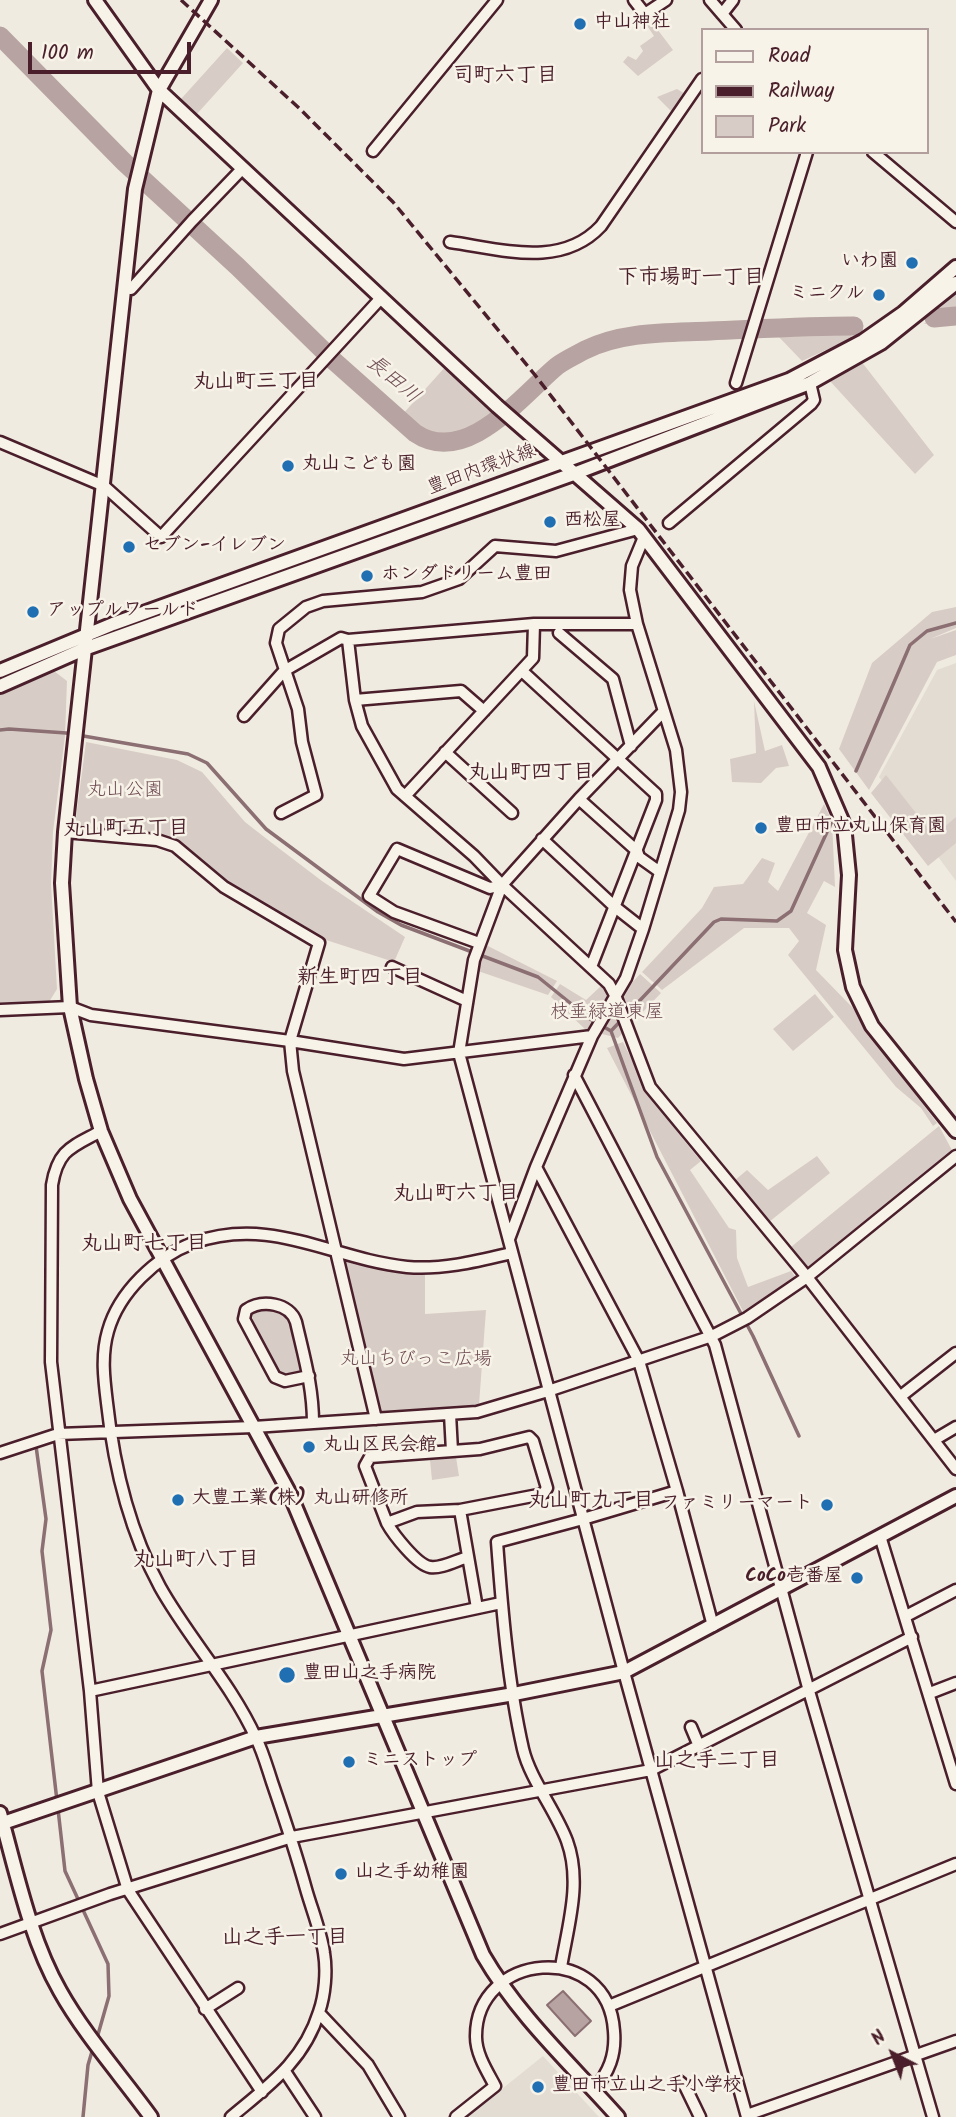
<!DOCTYPE html>
<meta charset="utf-8">
<style>
body{margin:0}
#map{position:relative;width:956px;height:2117px;overflow:hidden;background:#f0ebe0;font-family:Kalam,sans-serif}
canvas{display:block}
.legend{position:absolute;left:701px;top:28px;width:228px;height:126px;box-sizing:border-box;background:#f7f3e8;border:2px solid #b29e9c;margin:0;padding:9px 12px;list-style:none;font-size:21px;color:#4a1f2b}
.legend li{display:flex;align-items:center;gap:14px;height:35px}
.legend b{width:35px;border:2px solid #b29e9c}
.north{position:absolute;left:858px;top:2019px;width:70px;height:70px;-webkit-text-stroke:5px #f7f3e8;paint-order:stroke;rotate:318deg;font-size:19px;font-weight:700;line-height:28px;text-align:center;color:#4a1f2b}
.north::after{content:'';display:block;margin:auto;width:24px;height:32px;background:#4a1f2b;clip-path:polygon(50% 0,100% 100%,50% 72%,0 100%)}
.scale{position:absolute;left:28px;top:42px;width:163px;height:32px;box-sizing:border-box;border:4px solid #4a1f2b;border-top:0;padding-left:9px;font-size:21px;line-height:24px;white-space:nowrap;color:#4a1f2b;-webkit-text-stroke:5px #f7f3e8;paint-order:stroke}
</style>
<div id="map">
<canvas width="956" height="2117"></canvas>
<ul class="legend">
<li><b style="height:9px;background:#f7f3e8"></b>Road</li>
<li><b style="height:9px;background:#4a1f2b"></b>Railway</li>
<li><b style="height:19px;background:#d8cdc6"></b>Park</li>
</ul>
<div class="north">N</div>
<div class="scale">100 m</div>
</div>
<script>
const ctx = document.querySelector('canvas').getContext('2d');
ctx.lineJoin = 'round';
function fillPath(path, color) { ctx.fillStyle = color; ctx.fill(path, 'evenodd'); }
function stroke(path, color, width, dash) { ctx.strokeStyle = color; ctx.lineWidth = width; ctx.lineCap = dash ? 'butt' : 'round'; ctx.setLineDash(dash || []); ctx.stroke(path); }
function label(font, color, halo, rows, align = 'center') {
  ctx.font = font + ' Kalam,"Klee One",sans-serif'; ctx.lineWidth = 5; ctx.setLineDash([]); ctx.textBaseline = 'middle'; ctx.strokeStyle = halo; ctx.fillStyle = color; for (const [text, x, y, turn = 0] of rows) {
    ctx.save(); ctx.translate(x, y); ctx.rotate((+turn || 0) * Math.PI / 180); ctx.textAlign = isNaN(turn) ? turn : align; if (halo) ctx.strokeText(text, 0, 0); ctx.fillText(text, 0, 0); ctx.restore();
  }
}
fillPath(new Path2D(`
 M956 663V881L879 777 937 670Z
 M543 2056 599 2117H467Z`), '#e3dcd2');
fillPath(new Path2D(`
 M648 17 673 50 638 76 623 62 628 56 636 60 643 51 640 46 654 36 642 18Z
 M227 48 243 63 196 115 181 99Z
 M677 89 687 95 673 113 657 97Z
 M956 291V321L924 324Z
 M819 329H850L852 338 802 361 776 334Z
 M861 361 934 455 915 474 829 380Z
 M446 366 496 414 472 430 445 436 425 434 402 415Z
 M956 607V628L930 639 956 630V655L937 662 869 790 839 749 872 663 932 612Z
 M54 671 67 681 65 736 53 832 51 884 57 989 49 1002 0 1003V695Z
 M754 701 765 751 782 745 789 766 776 768 761 783 732 782 730 759 756 753Z
 M86 742 177 760 202 772 245 822 272 843 322 881 405 937 394 962 326 940 228 885 190 851 177 843 158 835 79 829 75 825Z
 M886 775 934 836 956 817V843L928 866 871 793Z
 M824 804 832 821 835 887 824 881 807 913 826 925 816 970 853 1008 874 1040 937 1123 933 1126 921 1108 896 1087 788 955 799 941 789 928H744L662 990 642 972 702 908 714 887 743 884 762 858 775 863 768 882 778 891Z
 M484 944 557 981 548 995 475 970Z
 M640 974 661 993 618 1038 586 1030 551 997 560 984 586 1000 601 986 621 995Z
 M815 994 834 1017 793 1051 773 1029Z
 M623 1042C644 1086 669 1124 701 1161L690 1170 729 1228 736 1230 737 1258 748 1287 791 1271 797 1279 744 1313 607 1048Z
 M939 1126 953 1152 808 1267 791 1247Z
 M817 1156 830 1173 769 1222 734 1181 747 1170 768 1190Z
 M348 1260 404 1271 425 1272V1314L486 1310 479 1405 385 1413 378 1408 344 1264Z
 M261 1309 283 1313 289 1318 301 1365 299 1372 292 1376H284C273 1367 249 1324 253 1312Z
 M456 1457 459 1476 432 1480 430 1460Z`), '#d8cdc6');
const water = new Path2D(`
 M563 1991 591 2021 575 2036 547 2005Z`);
fillPath(water, '#b7a4a2');
stroke(water, '#8b6f72', 2);
stroke(new Path2D(`
 M0 730 9 729 66 733 188 754 207 763 266 829 378 912 401 925 538 977 590 1019 611 1031 657 1157 753 1336 799 1436
 M856 771 910 645 927 631 956 623
 M611 1031 714 922 721 919 777 921 791 911 832 821
 M36 1446 46 1519 42 1551 51 1630 42 1671 57 1801
 M58 1809 65 1871 108 1964 109 1996 97 2038
 M83 2117 88 2065 93 2048`), '#8b6f72', 3.5);
stroke(new Path2D(`
 M0 36 125 163 238 267 334 361 415 433C466 468 522 395 557 366 565 360 576 355 585 350 623 331 669 333 710 331 758 329 806 326 854 326
 M934 318 956 316`), '#b7a4a2', 19);
const minor = new Path2D(`
 M634 0 645 14 666 0
 M710 0 736 30
 M722 14 733 0
 M373 151 497 0
 M873 152 956 222
 M450 242C501 249 561 269 601 226L702 79
 M125 288 131 289 192 221 242 169
 M736 383 807 152
 M0 442 104 486 161 537 381 298
 M669 523 811 404 814 400 810 383
 M637 624H534L348 640 355 700 362 726 397 789 474 856 502 885 609 984 615 995 650 1087 807 1277 956 1469
 M559 633 613 679 631 746
 M522 671 656 794V800L591 967
 M355 700 461 691 484 711
 M663 712 579 799 502 885 474 960 459 1053 624 1672 747 2117
 M244 716 284 671 341 638 348 640
 M445 752 512 813
 M405 796 533 658 534 624
 M579 799 637 851 639 857 660 872
 M281 813 316 795 302 742 298 709 276 643 279 629 306 607 323 601 422 592 459 579 495 546 556 551 638 529
 M65 832 157 840 175 846 224 887 319 943 290 1041 293 1071 376 1419
 M542 839 615 907 643 929
 M479 943 394 912 369 896 397 849 490 888 502 885
 M392 967 467 1001
 M0 1010 70 1007 91 1015 290 1041 404 1059 592 1036
 M574 1075 715 1345 809 1691 933 2117
 M101 1131C72 1147 58 1149 52 1185L51 1362 90 1691 98 1792 128 1890 262 2092
 M536 1167 639 1361 677 1491 713 1626
 M509 1239 536 1167 592 1036 626 978 643 929 679 810 681 792 676 750 637 624 630 590 632 566 644 537
 M309 1376 285 1381 275 1377 244 1319 246 1310C262 1299 290 1303 296 1322 304 1357 313 1387 313 1423
 M901 1396 956 1353
 M450 1414 452 1451
 M934 1440 956 1427
 M0 1453 58 1434 254 1427 477 1412 548 1391 712 1336 747 1318 807 1277 956 1156
 M460 1510 417 1512 387 1523 365 1466 370 1457 480 1449 529 1437 533 1441 547 1488 543 1494 460 1510 477 1608
 M387 1523C393 1534 417 1565 430 1567 441 1569 457 1560 468 1557
 M880 1536 956 1784
 M906 1616 956 1590
 M90 1691 501 1603
 M930 1693 956 1683
 M691 1727 699 1746
 M0 1934 110 1894 292 1837 651 1770 912 1637
 M561 1967C568 1925 582 1882 567 1841 556 1811 530 1779 523 1749 508 1683 502 1609 497 1542L583 1519 677 1491
 M609 2006 956 1864
 M205 2009 238 1988
 M319 2013 368 2065 399 2117
 M286 2073 315 2117
 M679 2081 685 2086 700 2117
 M747 2115 956 2041
 M231 2117C268 2086 304 2061 319 2012 325 1995 327 1971 324 1953 321 1932 312 1910 306 1889 296 1853 284 1817 272 1782 267 1767 263 1752 256 1738 231 1683 189 1639 160 1587 129 1530 114 1468 107 1403 104 1379 101 1355 108 1331 119 1292 156 1257 193 1243 272 1215 331 1259 407 1267 443 1270 478 1261 512 1253
 M456 2117 495 2086C487 2071 476 2054 476 2037 475 1952 608 1939 614 2031 616 2055 609 2072 594 2090`);
const tertiary = new Path2D(`
 M95 0 159 90 497 406 638 529 819 767 844 825 849 875 845 950 853 987 872 1026 956 1131
 M211 0 159 90 135 189 65 832 62 883 70 1007 86 1079 101 1131 130 1199 290 1494 483 1955C519 2017 571 2064 618 2117
 M0 671 113 624 789 380 863 341 903 313 956 267
 M0 686 84 649 576 473 810 383 881 343 956 283
 M0 1813C16 1870 30 1939 60 1991 84 2034 122 2077 151 2117
 M0 1824 256 1737 514 1694 624 1672 956 1496`);
stroke(minor, '#4a1f2b', 15);
stroke(tertiary, '#4a1f2b', 18);
stroke(minor, '#f7f3e8', 10);
stroke(tertiary, '#f7f3e8', 12);
stroke(new Path2D(`
 M181 0 300 109 393 202 535 375 956 922`), '#4a1f2b', 3.5, [10, 5]);
for (const [x, y, r, color] of [
 [580,24,7,"#1f6fb2"],
 [912,263,7,"#1f6fb2"],
 [879,295,7,"#1f6fb2"],
 [288,466,7,"#1f6fb2"],
 [550,522,7,"#1f6fb2"],
 [129,547,7,"#1f6fb2"],
 [367,576,7,"#1f6fb2"],
 [33,612,7,"#1f6fb2"],
 [761,828,7,"#1f6fb2"],
 [309,1447,7,"#1f6fb2"],
 [178,1500,7,"#1f6fb2"],
 [827,1505,7,"#1f6fb2"],
 [857,1578,7,"#1f6fb2"],
 [287,1675,9,"#1f6fb2"],
 [349,1762,7,"#1f6fb2"],
 [341,1874,7,"#1f6fb2"],
 [538,2087,7,"#1f6fb2"]
]) { const dot = new Path2D(); dot.arc(x, y, r, 0, 2 * Math.PI); ctx.fillStyle = color; ctx.fill(dot); stroke(dot, '#f7f3e8', 2.5); }
label('bold 19px', '#4a1f2b', '#f7f3e8', [
 ["中山神社",594,24],
 ["いわ園",898,263,"right"],
 ["ミニクル",865,295,"right"],
 ["丸山こども園",302,466],
 ["西松屋",564,522],
 ["セブン-イレブン",143,547],
 ["ホンダドリーム豊田",381,576],
 ["アップルワールド",47,612],
 ["豊田市立丸山保育園",775,828],
 ["丸山区民会館",323,1447],
 ["大豊工業(株) 丸山研修所",192,1500],
 ["ファミリーマート",813,1505,"right"],
 ["CoCo壱番屋",843,1578,"right"],
 ["豊田山之手病院",303,1675],
 ["ミニストップ",363,1762],
 ["山之手幼稚園",355,1874],
 ["豊田市立山之手小学校",552,2087]
], 'left');
label('19px', '#4a1f2b', '#f7f3e8', [
 ["豊田内環状線",482,471,-20]
]);
label('19px', '#6e4a52', '#f7f3e8', [
 ["丸山公園",125,792],
 ["枝垂緑道東屋",607,1014],
 ["丸山ちびっこ広場",416,1361]
]);
label('bold 21px', '#4a1f2b', '#f7f3e8', [
 ["司町六丁目",505,77],
 ["下市場町一丁目",691,279],
 ["丸山町三丁目",256,383],
 ["丸山町四丁目",531,774],
 ["丸山町五丁目",126,830],
 ["新生町四丁目",360,979],
 ["丸山町六丁目",456,1195],
 ["丸山町七丁目",144,1245],
 ["丸山町九丁目",591,1502],
 ["丸山町八丁目",196,1561],
 ["山之手二丁目",717,1762],
 ["山之手一丁目",285,1939]
]);
label('italic 21px', '#704e55', '#f7f3e8', [
 ["長田川",392,381,40]
]);
</script>
